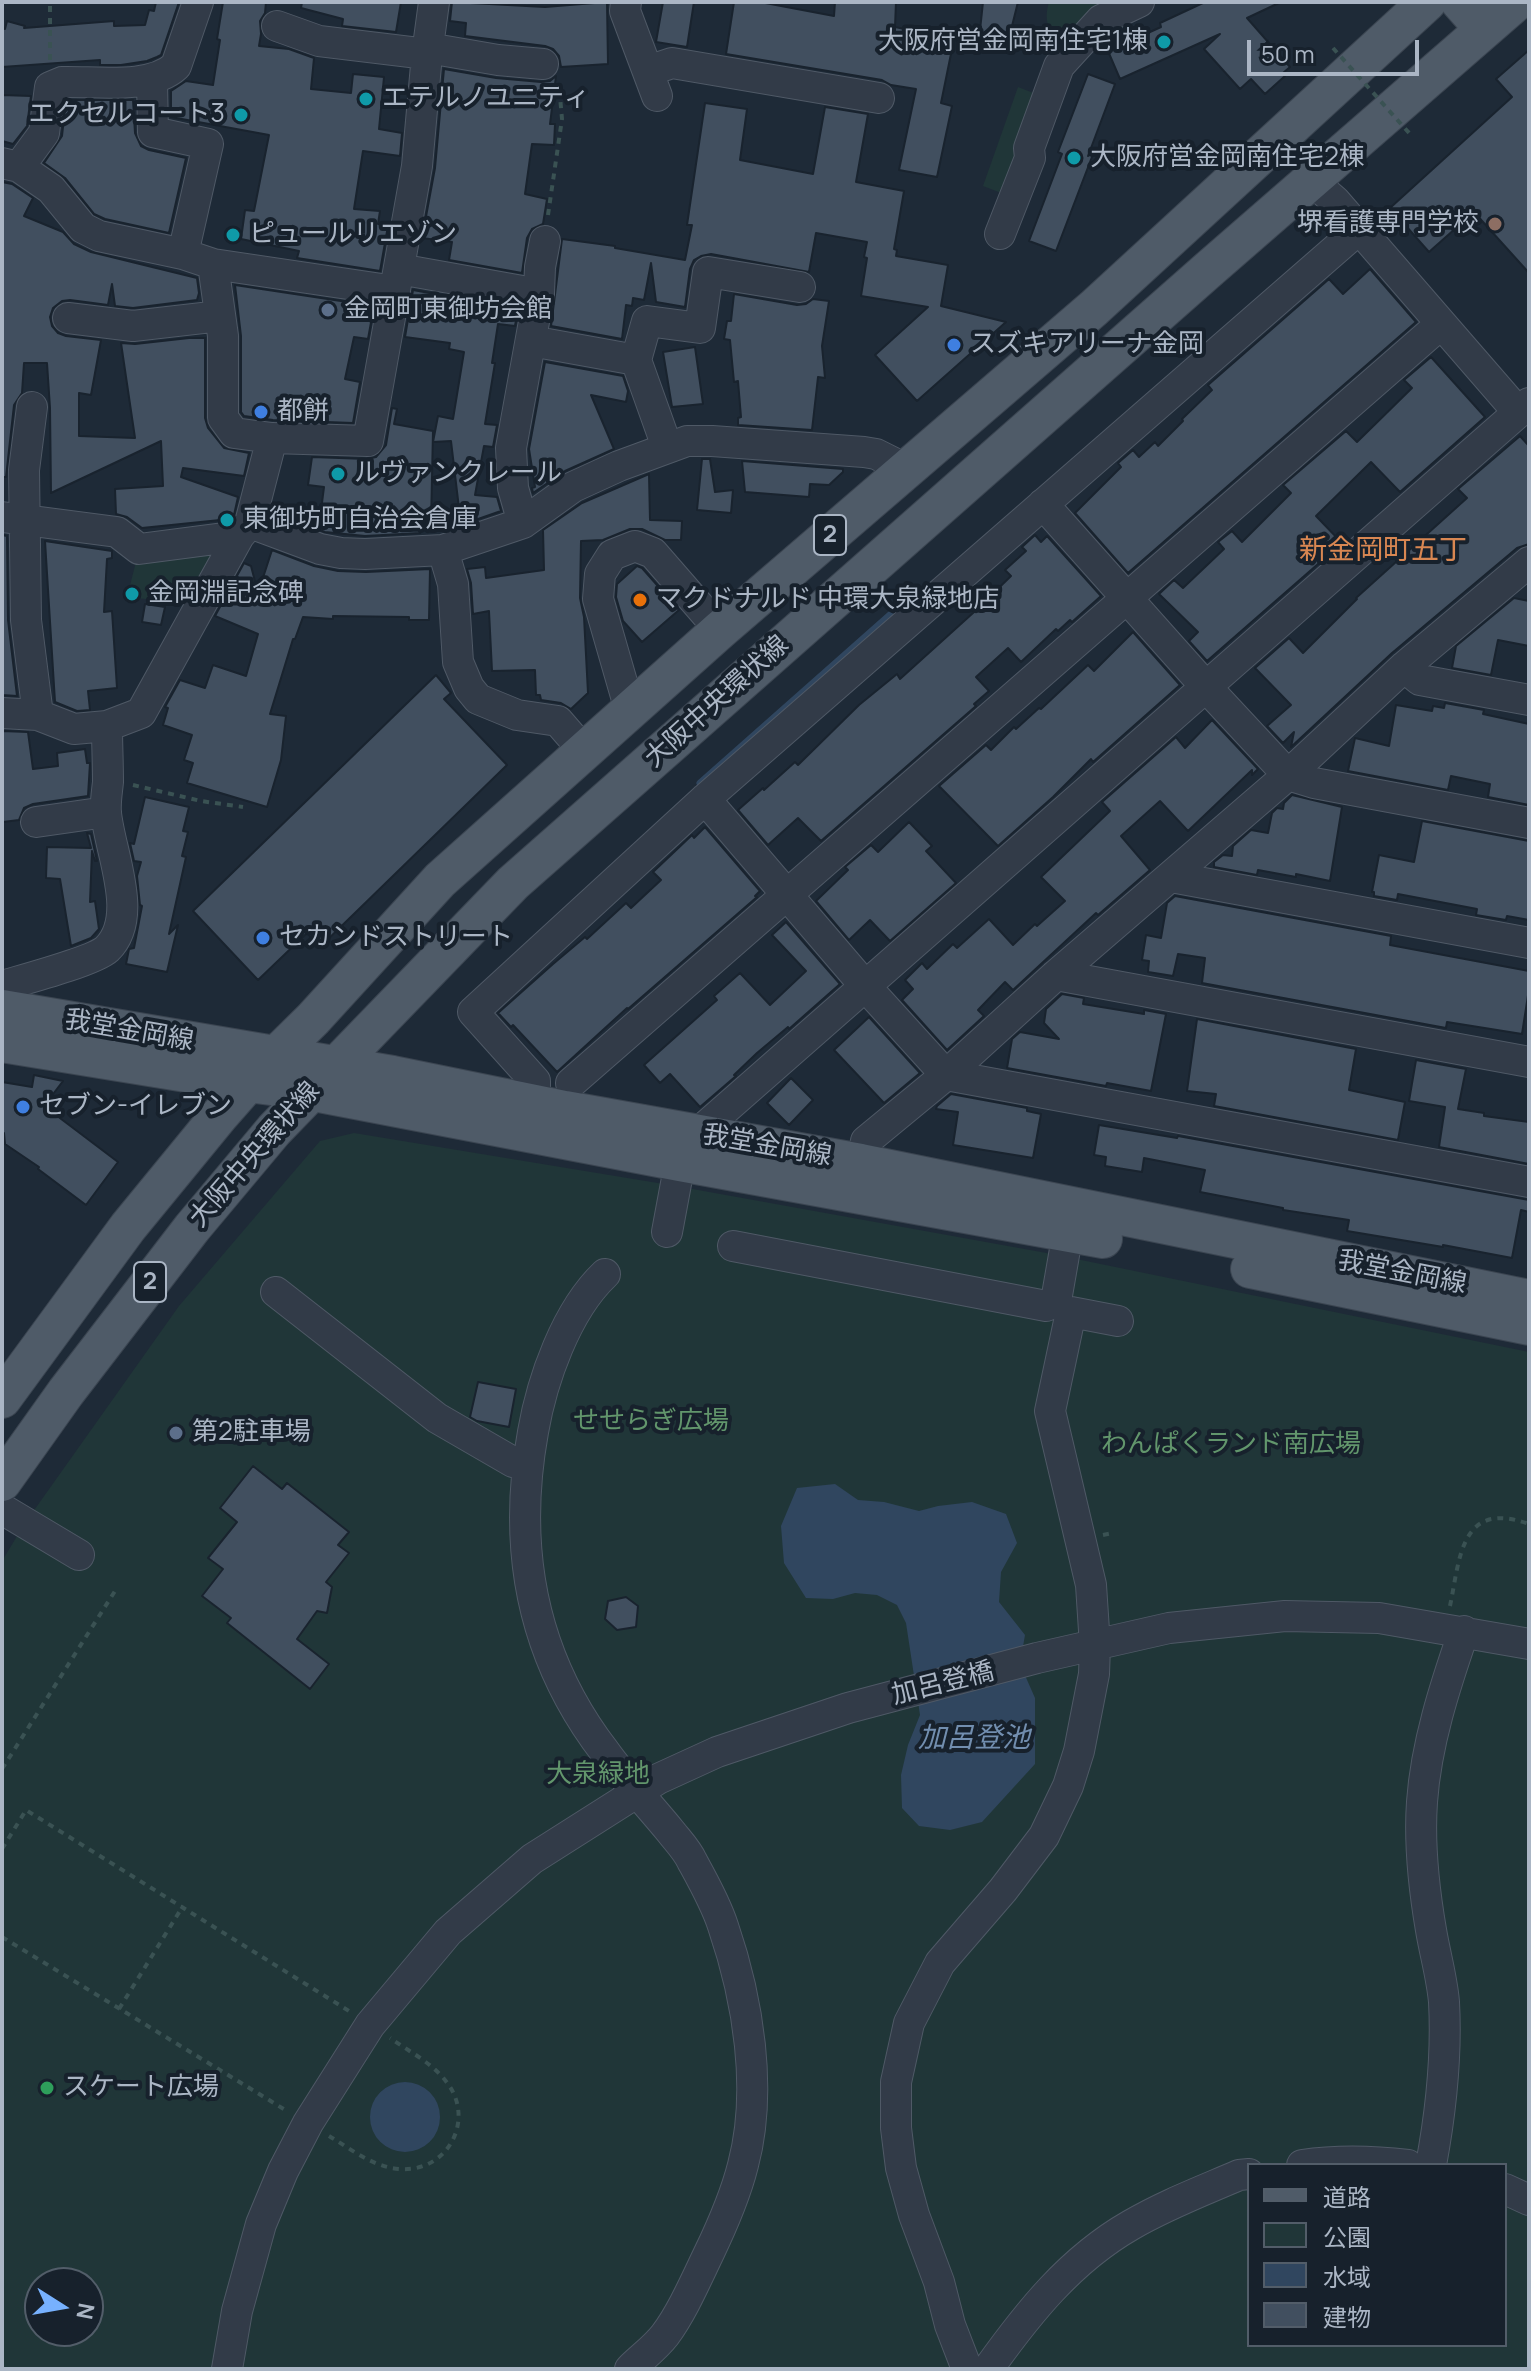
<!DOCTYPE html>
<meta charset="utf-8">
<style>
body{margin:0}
#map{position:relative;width:1531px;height:2371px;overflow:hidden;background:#1e2a37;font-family:Manrope,"Noto Sans JP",sans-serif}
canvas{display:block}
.frame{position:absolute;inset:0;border:4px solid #abb6c5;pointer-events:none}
.legend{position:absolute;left:1247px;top:2163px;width:260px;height:184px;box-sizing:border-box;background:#17212c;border:2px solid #525d69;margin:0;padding:10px 14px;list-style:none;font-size:24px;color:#abb6c5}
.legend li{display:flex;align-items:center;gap:16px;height:40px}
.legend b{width:40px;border:2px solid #525d69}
.north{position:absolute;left:24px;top:2267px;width:80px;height:80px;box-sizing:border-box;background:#17212c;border:2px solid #525d69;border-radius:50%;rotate:101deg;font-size:22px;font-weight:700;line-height:32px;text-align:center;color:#abb6c5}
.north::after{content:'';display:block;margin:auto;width:28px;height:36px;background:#77b1fe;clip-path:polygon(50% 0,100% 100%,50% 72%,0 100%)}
.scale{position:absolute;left:1247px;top:40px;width:172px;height:36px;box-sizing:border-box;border:4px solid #abb6c5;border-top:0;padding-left:10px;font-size:24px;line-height:28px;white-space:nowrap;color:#abb6c5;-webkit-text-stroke:6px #17212c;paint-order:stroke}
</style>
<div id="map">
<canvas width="1531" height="2371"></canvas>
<div class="frame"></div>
<ul class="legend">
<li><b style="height:10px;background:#4f5b68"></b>道路</li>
<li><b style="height:22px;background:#203638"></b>公園</li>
<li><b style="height:22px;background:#30465f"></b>水域</li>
<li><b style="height:22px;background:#414f5f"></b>建物</li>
</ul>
<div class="north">N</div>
<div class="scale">50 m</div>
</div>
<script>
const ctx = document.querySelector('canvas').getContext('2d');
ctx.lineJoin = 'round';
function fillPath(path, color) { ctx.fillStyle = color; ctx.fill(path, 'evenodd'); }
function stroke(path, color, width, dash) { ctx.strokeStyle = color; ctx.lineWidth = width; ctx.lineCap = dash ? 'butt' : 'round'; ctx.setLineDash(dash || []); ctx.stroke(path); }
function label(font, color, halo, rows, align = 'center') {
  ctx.font = font + ' Manrope,"Noto Sans JP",sans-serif'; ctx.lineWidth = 8; ctx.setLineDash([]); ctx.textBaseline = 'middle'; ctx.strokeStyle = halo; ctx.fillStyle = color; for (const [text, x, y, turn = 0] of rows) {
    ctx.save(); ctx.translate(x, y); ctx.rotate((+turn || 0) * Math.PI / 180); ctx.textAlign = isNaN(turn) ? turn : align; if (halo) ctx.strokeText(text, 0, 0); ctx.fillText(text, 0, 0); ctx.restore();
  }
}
fillPath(new Path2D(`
 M1049 2H1121L1066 48C1049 35 1043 22 1049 2Z
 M1018 87 1036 94 1004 194 983 186Z
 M212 544 218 557 192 604 127 597 138 554Z
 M354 1133 676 1186 1052 1254 1529 1352V2369H2V1561L25 1523 179 1306 320 1141ZM1249 2165H1505V2345H1249ZM40 2283H88V2331H40Z`), '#203638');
fillPath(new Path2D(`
 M835 1484 858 1500 884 1502 919 1511 938 1506 972 1502 1006 1514 1017 1543 1001 1572 999 1602 1025 1635 1020 1664 1035 1698V1764L982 1822 950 1830 919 1826 902 1808 901 1775 908 1745 920 1715 906 1623 897 1605 877 1595 855 1593 833 1599 806 1598 784 1563 781 1526 797 1488Z
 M370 2117a35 35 0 1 1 70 0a35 35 0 1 1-70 0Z`), '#30465f');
stroke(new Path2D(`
 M700 783 909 598`), '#30465f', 7);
const building = new Path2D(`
 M156 2H179L161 55 157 57 147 61 121 65H100V60L2 67V28L5 29 7 21 25 26 24 28 114 21V26L145 25 149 10 154 11Z
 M223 2H266L265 13 260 21 261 34 259 46 289 49 314 58 311 89 351 93 353 74 384 77 379 129 402 133 400 156 363 151 354 209 380 211 378 224 388 226 380 271 297 258 299 251 241 239 245 210 254 211 269 135 171 117V91L186 81 213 85 220 40 217 39Z
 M302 2H401L396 32 342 26 343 19 301 8Z
 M452 2 545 7 607 2 608 64 561 67 559 56 553 49 545 46 465 36 466 23 450 21Z
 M663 2H694L687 47 656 42Z
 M734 2H760L834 16 835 2H896L895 27 954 39 941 103 952 106 937 177 899 170 916 89 891 85 882 80 726 54Z
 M983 2H1018L1008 42 979 40Z
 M1205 2H1281L1247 18 1290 67 1283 73 1285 76 1265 94 1251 79 1240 89 1204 49 1220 34 1120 79 1108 51 1161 27 1160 23Z
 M1529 50V273L1474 212 1429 252 1390 208 1512 97 1496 79Z
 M444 69 496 78 541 82 550 81 556 76 550 124H555L554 145 532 144 525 194 547 199 543 224 532 229 527 238 522 273 449 260 452 242 422 238 435 168Z
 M1088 74 1115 84 1088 156 1095 149 1056 251 1029 241 1062 154 1058 152Z
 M2 95 31 96 27 126 13 144 2 141Z
 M66 100H133L135 133 141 146 149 150 186 158 169 233 105 219 94 214 65 178 44 163 62 136Z
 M705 103 747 109 740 160 813 174 825 107 868 114 856 182 904 191 894 249 897 250 896 256 948 265 941 306 1006 322 917 401 875 355 928 307 861 296 867 258 864 257 867 242 816 233 809 272 711 254 701 256 694 260 690 269 685 307 656 302 651 263 644 300 633 298 632 306 626 305 622 339 551 326 562 239 615 246V248L685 260 692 225H687Z
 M2 182 12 184 33 198 24 216 63 232 74 244 91 252 197 278 199 293 197 300 133 308 115 306 112 284 108 305 70 300 62 301 53 308 50 317 52 326 58 333 66 336 101 340 91 395 79 393V436L135 438 121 343 135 344 189 338H205V418L208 428 224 448 249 453 244 476 183 468 181 477 238 497 234 515 230 519 142 528 127 517 116 514 115 489 163 486 161 441 51 493 50 408 47 363H24L22 393 14 405 6 477H2Z
 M1370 269 1416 322 1128 573 1075 513 1121 467 1118 463 1133 450 1139 457 1155 442 1158 446 1183 421 1182 419 1212 390 1208 385 1329 279 1343 294Z
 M235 285 374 306 368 339 354 337 345 379 360 382 353 423 273 420 244 416 241 412V336Z
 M413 290 518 309 515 326 498 324 492 363H495L485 424 497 425 493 447 484 446 475 495 497 497 501 511 461 525 451 441 433 442 438 416 453 419 464 352 449 349 450 343 405 337Z
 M734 294 797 305 806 304 813 299 829 301 822 346 825 378 818 377 812 430 738 425V418L741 417 738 381 734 382 730 340 724 339 727 321H731Z
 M695 347 703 404 672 407 663 352Z
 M1431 357 1485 417 1400 492 1371 462 1316 516 1342 543 1207 661 1189 641 1198 632 1159 594 1174 580 1183 588 1224 549 1218 542 1232 531 1242 542 1291 493 1283 485 1346 431 1357 442 1412 388 1404 380Z
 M545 362 623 376 628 391 626 402 591 395 614 449 565 471 533 493 532 488 535 487 529 449Z
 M392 408 397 409 394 424 433 431 431 524 422 523 420 533 365 536 325 532 297 521 298 519 319 526 324 487 308 485 312 457 367 459 376 457 386 445Z
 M1520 436 1529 446V544L1517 548 1392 653 1291 747 1294 732 1283 743 1267 726 1291 705 1255 668 1289 638 1303 653 1357 599 1356 598 1467 498 1458 489Z
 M702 459H710L715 492 733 490 731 513 697 510Z
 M742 461 843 469V472L829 485 810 484 809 497 745 492Z
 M649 474 650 520 682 521 681 540H665L642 529H630L603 540 581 541 580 598 584 617 588 693 571 709 561 703 541 700 540 695H536L535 670 492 671 489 611 473 614 471 583 467 569 485 567 486 578 544 570 543 530 582 503Z
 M2 535 7 536 8 620 17 696 2 695Z
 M1035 535 1041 542 1047 536 1101 596 1072 622 1070 620 1058 631 1056 629 1021 662 1008 648 976 677 989 691 974 704 976 706 821 841 798 818 768 845 738 810 763 788 764 790 795 762 798 765 859 705 897 674 900 679 973 613 1011 576 1005 570 1026 551 1022 547Z
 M45 541 112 551V558L107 559 104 612 112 611 117 688 88 691 90 710 77 711 55 702Z
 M272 550 314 566 338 571 366 572 430 569 429 620H409V617L333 616V619L303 617 295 639H293L270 714 286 716 281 760 267 807 187 783 193 763 184 760 192 735 163 725 168 708 165 707 180 680 205 688 213 665 246 676 258 634 215 616 244 563 251 566 258 593Z
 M637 566 642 568 679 610 642 642 623 621 616 597 617 584Z
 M1514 598 1529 601V646L1498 640 1491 675 1452 668 1456 646Z
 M145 604 165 607 161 625 142 622Z
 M1133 632 1180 685 1093 762 1091 759 1053 797 998 846 939 786 986 745 991 750 1014 727 1016 729 1039 708 1041 709 1088 665 1094 671Z
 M436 675 451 693 444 699 507 765 320 947 307 933 258 980 193 911Z
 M1445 703 1484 710 1483 714 1529 724V805L1488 797 1490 784 1451 776 1448 790 1348 771 1355 738 1389 746 1396 705 1432 711 1433 706 1444 708Z
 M1212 720 1258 769 1252 775V770L1188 831 1160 801 1121 836 1150 870 1098 915 1096 913 1013 990 1005 982 978 1010 984 1016 947 1050 902 1000 913 989 905 980 922 963 927 969 953 944 957 948 989 919 1013 945 1035 924 1037 926 1065 901 1041 877 1110 811 1102 802 1176 737 1185 748Z
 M2 731 28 732 33 769 58 766 57 753 85 749 87 763H90L88 796 33 804 24 808 19 820 3 822Z
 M1292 795 1342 807 1330 881 1296 874V877L1258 870 1257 875 1214 867V862L1223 855 1232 856 1233 846 1251 830 1268 833 1272 813 1277 808 1283 809 1284 803Z
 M145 797 189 807 183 831 188 832 182 856 186 857 169 934 178 925 167 972 126 964 129 949 134 948 142 906 140 905 137 876 141 862 134 861 130 843 134 844Z
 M1422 821 1529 841V920L1507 916 1506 920 1476 915 1477 909 1398 894 1397 900 1374 896V892H1372L1379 855 1414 862Z
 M909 822 932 846 926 851 956 883 890 941 870 920 849 940 816 901 848 870 845 867 871 845 878 852Z
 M705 827 760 891 755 896 757 897 628 1009 627 1008 557 1072 513 1025 511 1027 498 1013 553 964 585 937 587 939 626 903 631 908 661 880 653 872 692 835 694 838Z
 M87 833 91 834 97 861H95L92 851 90 902 95 901 99 929 91 938 71 946 60 879 46 878 47 847 91 848Z
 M1175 896 1391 936 1390 945 1529 971V989L1522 1034 1447 1022 1446 1028 1202 983 1205 958 1178 954 1173 976 1148 972 1149 961 1142 960 1146 935 1161 938 1167 903Z
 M786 922 840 984 789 1029 788 1027 757 1053 734 1075 736 1076 700 1107 670 1074 660 1083 644 1065 717 1000 714 996 740 973 770 1005 806 971 772 935Z
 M1062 994 1084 998 1083 1004 1144 1014V1010L1166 1014 1151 1091 1107 1083 1106 1086 1007 1068 1012 1039 1020 1032 1059 1039 1044 1023 1046 1009Z
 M869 1017 920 1073 884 1103 834 1050Z
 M1197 1019 1356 1049 1349 1090 1405 1102 1398 1140 1214 1106 1216 1094 1187 1091Z
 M1416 1060 1466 1069 1458 1109 1484 1113V1116L1529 1122V1164L1439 1147 1445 1107 1409 1101Z
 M34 1075 63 1081 44 1106 118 1162 86 1205 38 1169 39 1167 5 1144 4 1133H2V1082L32 1087Z
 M791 1078 813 1100 789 1125 767 1103Z
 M951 1094 1027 1108V1111L1041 1114 1033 1158 953 1145 958 1112 936 1109 937 1106Z
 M1099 1125 1177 1138 1178 1136 1529 1200V1212L1521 1210 1512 1258 1443 1245V1247L1347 1231 1349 1220 1283 1210V1208L1200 1192 1205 1170 1144 1158 1142 1172 1105 1166 1106 1157 1094 1155Z
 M478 1382 516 1389 509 1427 477 1421 470 1417Z
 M253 1466 282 1489 287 1483 349 1532 338 1545 349 1553 326 1582 332 1587 327 1613 317 1611 297 1639 329 1664 310 1689 227 1623 231 1618 202 1596 223 1569 208 1558 237 1522 220 1508Z
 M626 1597 638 1606 636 1627 617 1630 605 1619 608 1601Z`);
fillPath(building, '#414f5f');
stroke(building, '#19232e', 2);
const minor = new Path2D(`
 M626 2 625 11 657 96
 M277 26 319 41 427 54
 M428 48 498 60 543 64
 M648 71 672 63 879 98
 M152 81 153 132 208 144 183 254
 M2 163 19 167 51 189 83 228 99 236 183 254 213 264 395 291
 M19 167 44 133 50 87 62 82C96 81 150 90 176 66L198 2
 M1312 181 1335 201 1518 412
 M1000 234 1030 158 1029 148 1059 66 1101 20 1139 2
 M213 264 223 336V418L234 433 272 438 368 441 417 166 427 54 434 2
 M399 269 539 294
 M68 318 133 326 220 316
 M531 341 636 360
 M32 407 24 470 26 620 38 715
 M667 447 636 360 647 321 700 328 708 272 800 287
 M1043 504 1207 688 1288 775 1314 783 1529 823
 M2 517 117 532 139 549 239 536
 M250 523 320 549 341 553 365 554 443 550 523 523 573 487 619 466 687 441H712L864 452 876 454 906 469
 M523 523 513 488 511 448 539 294 540 267 545 241
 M443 550 453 584 458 662 469 688 478 699 517 715 558 721 584 751
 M1404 667 1420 680 1529 700
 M630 710 598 599 600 574 612 555 635 546 653 553 720 630
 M2 713 38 715 74 729 107 726 141 713 239 536 250 523 272 438
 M705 799 866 987 946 1075 1529 1182
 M36 822 106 812
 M1171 877 1529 943
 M1056 975 1529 1062
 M2 986C22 980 94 961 107 949 140 917 110 853 106 813 105 803 107 792 108 782 108 763 107 745 107 726
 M571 1083 1441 324
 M535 1104V1081L473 1012 705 799 1359 229
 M698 1133 1529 403
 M858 1182 866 1141 946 1075 1056 975 1288 775 1404 667 1529 562
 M667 1232 680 1162
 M733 1246 1046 1306 1056 1301 1068 1232
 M605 1274C566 1311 542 1380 533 1432 512 1548 532 1657 605 1752 625 1780 649 1805 671 1832 678 1841 687 1850 692 1861 703 1881 716 1904 723 1926 748 1999 763 2090 743 2165 735 2197 722 2226 708 2255 695 2282 682 2312 665 2335 655 2348 641 2358 630 2369
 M276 1292 437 1418 513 1462 526 1466
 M2 1509 79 1555
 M1302 2165C1337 2160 1374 2161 1408 2165
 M1431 2165C1441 2111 1447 2057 1444 2002 1442 1978 1435 1954 1431 1930 1424 1889 1419 1844 1422 1802 1426 1744 1445 1686 1464 1631
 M1505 2189 1529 2200
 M227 2369 237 2311 261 2224 283 2171 308 2123 370 2025 448 1932 532 1859 658 1779 717 1752 848 1708 1037 1658 1169 1628 1285 1616 1379 1618 1529 1644
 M967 2369 950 2325 939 2282 914 2215 901 2168 896 2128V2082L909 2023 940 1963 1003 1890 1044 1836 1068 1786 1079 1751 1094 1674 1095 1646 1091 1585 1050 1411 1071 1312 1118 1321
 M988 2369C1028 2313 1070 2260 1131 2225 1165 2205 1202 2191 1239 2175L1249 2174`);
const major = new Path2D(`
 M1460 2 1484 29
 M2 1009 393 1075 565 1110 861 1163 1529 1299
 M2 1043 248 1083 309 1091 680 1162 1103 1239
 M1250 1269 1529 1326
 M2 1399 128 1227 219 1116 248 1083 313 1019 440 880 720 630 1094 308 1427 2
 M2 1482 66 1392 192 1228 274 1130 513 883 1208 270 1516 2`);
stroke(minor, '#4f5966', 32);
stroke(major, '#3b4551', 40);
stroke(new Path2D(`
 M50 6V61
 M548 215 562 119 559 85
 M133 785 201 801 243 807
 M1103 1535 1113 1533
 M1450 1606C1460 1559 1460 1499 1529 1524
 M2 1769 115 1591
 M2 1849 26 1810 349 2011
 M2 1937 287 2111
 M119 2009 183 1906
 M329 2136C351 2149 374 2168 401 2169 447 2172 475 2121 448 2084 434 2064 410 2052 390 2038`), '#3a5253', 4, [6, 6]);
stroke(minor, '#323b48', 30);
stroke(major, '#4f5b68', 38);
stroke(new Path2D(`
 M1333 48 1410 134`), '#3a5253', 4, [6, 6]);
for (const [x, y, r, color] of [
 [1164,42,8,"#0f9aa8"],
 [366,99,8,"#0f9aa8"],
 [241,115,8,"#0f9aa8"],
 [1074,158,8,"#0f9aa8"],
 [1495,224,8,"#8d6e63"],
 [233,235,8,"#0f9aa8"],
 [328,310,8,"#5c6f8a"],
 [954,345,8,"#3f7fe0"],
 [261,412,8,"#3f7fe0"],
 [338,474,8,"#0f9aa8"],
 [227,520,8,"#0f9aa8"],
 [132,594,8,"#0f9aa8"],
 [640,600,8,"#e8710a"],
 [263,938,8,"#3f7fe0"],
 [23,1107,8,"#3f7fe0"],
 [176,1433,8,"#5c6f8a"],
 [47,2088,8,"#2e9e5b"]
]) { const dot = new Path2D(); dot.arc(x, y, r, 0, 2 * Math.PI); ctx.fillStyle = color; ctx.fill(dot); stroke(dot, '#17212c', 3); }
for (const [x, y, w] of [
 [830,535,32],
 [150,1282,32]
]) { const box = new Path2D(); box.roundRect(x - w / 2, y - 20, w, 40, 6); ctx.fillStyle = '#17212c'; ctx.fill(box); stroke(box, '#abb6c5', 2); }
label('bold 24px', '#abb6c5', null, [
 ["2",830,535],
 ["2",150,1282]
]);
label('26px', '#abb6c5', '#17212c', [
 ["大阪府営金岡南住宅1棟",1148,42,"right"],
 ["エテルノユニティ",382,99],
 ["エクセルコート3",225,115,"right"],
 ["大阪府営金岡南住宅2棟",1090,158],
 ["堺看護専門学校",1479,224,"right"],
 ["ピュールリエゾン",249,235],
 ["金岡町東御坊会館",344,310],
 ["スズキアリーナ金岡",970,345],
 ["都餅",277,412],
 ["ルヴァンクレール",354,474],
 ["東御坊町自治会倉庫",243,520],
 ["金岡淵記念碑",148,594],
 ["マクドナルド 中環大泉緑地店",656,600],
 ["セカンドストリート",279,938],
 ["セブン-イレブン",39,1107],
 ["第2駐車場",192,1433],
 ["スケート広場",63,2088]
], 'left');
label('26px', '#abb6c5', '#17212c', [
 ["大阪中央環状線",717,702,-42],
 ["我堂金岡線",129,1031,10],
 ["我堂金岡線",767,1146,10],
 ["大阪中央環状線",255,1155,-49],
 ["我堂金岡線",1402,1273,11],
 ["加呂登橋",943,1684,-14]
]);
label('26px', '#62966c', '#17212c', [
 ["せせらぎ広場",651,1422],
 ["わんぱくランド南広場",1231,1445],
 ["大泉緑地",598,1775]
]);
label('28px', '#d98752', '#17212c', [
 ["新金岡町五丁",1383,551]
]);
label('italic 28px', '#728eaf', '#17212c', [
 ["加呂登池",974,1739]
]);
</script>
